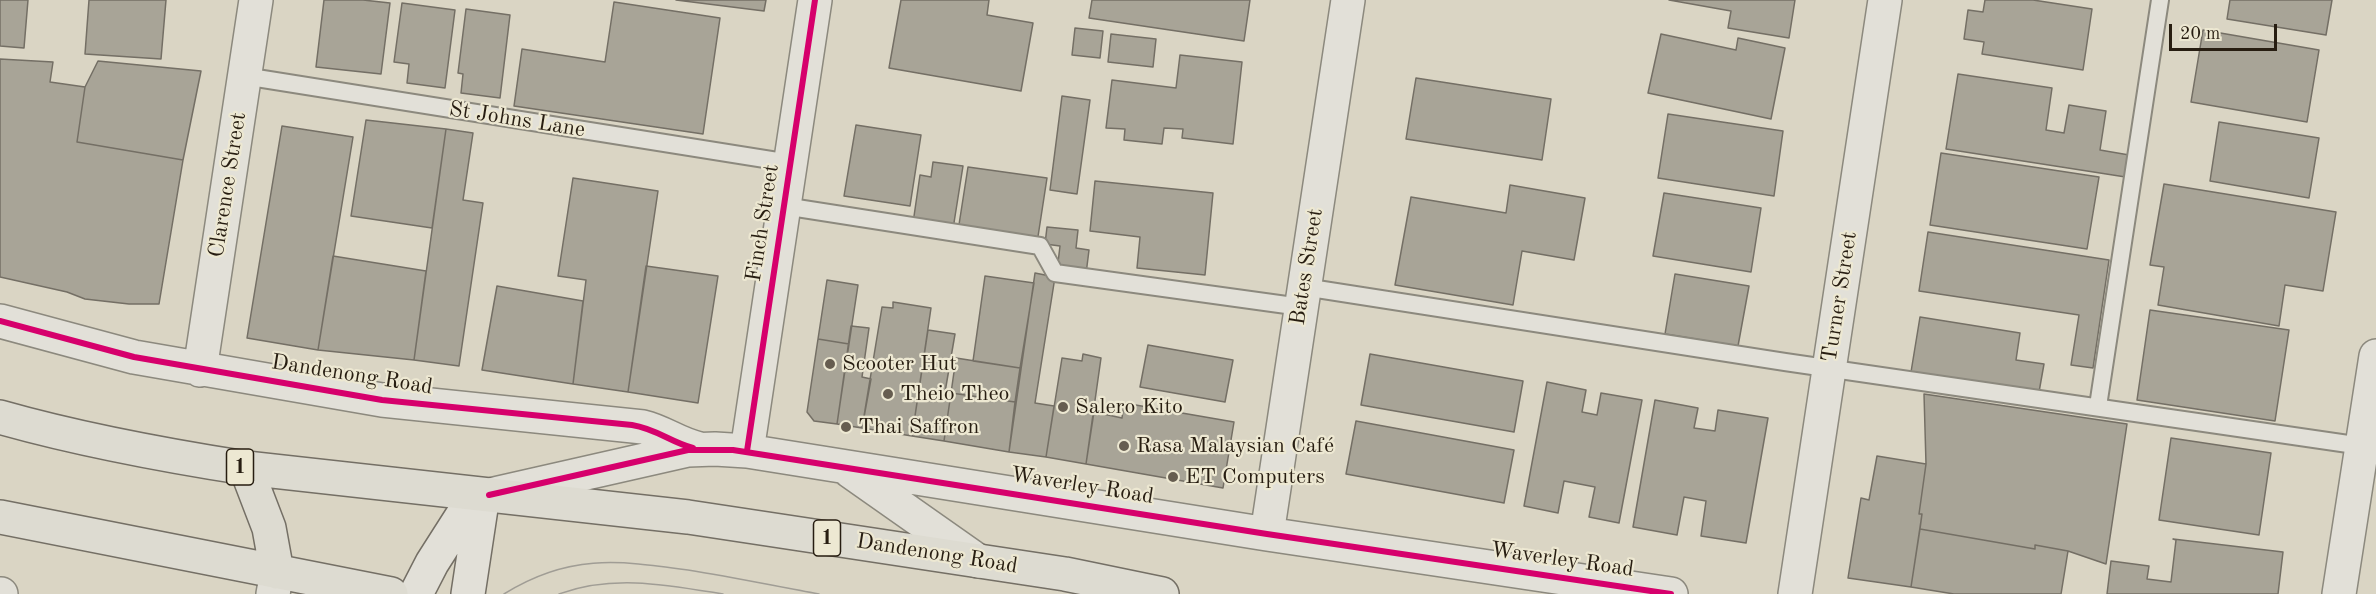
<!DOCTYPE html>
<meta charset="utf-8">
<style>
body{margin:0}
#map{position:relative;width:2376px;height:594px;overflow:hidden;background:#dad5c4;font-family:"Old Standard TT",serif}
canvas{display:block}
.scale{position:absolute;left:2169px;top:24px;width:108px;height:27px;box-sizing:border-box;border:3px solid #271d11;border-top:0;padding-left:8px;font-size:18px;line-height:21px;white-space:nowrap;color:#271d11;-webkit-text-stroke:4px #ede8d2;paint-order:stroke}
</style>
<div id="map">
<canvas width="2376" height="594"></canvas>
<div class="scale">20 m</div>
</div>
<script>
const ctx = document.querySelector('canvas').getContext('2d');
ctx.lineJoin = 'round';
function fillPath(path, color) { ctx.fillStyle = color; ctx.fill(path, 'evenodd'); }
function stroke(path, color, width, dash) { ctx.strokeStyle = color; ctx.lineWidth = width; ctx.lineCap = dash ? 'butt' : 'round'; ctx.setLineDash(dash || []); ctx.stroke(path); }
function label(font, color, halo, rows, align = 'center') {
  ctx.font = font + ' "Old Standard TT",serif'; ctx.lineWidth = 4.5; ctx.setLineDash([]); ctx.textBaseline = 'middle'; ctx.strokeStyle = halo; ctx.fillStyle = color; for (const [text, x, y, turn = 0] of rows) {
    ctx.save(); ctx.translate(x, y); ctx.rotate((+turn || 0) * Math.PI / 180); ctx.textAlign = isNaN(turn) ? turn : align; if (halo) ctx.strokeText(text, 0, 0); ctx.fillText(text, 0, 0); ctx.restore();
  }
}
const building = new Path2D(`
 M0 0H28L24 48 0 46Z
 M89 0H166L161 59 85 54Z
 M324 0H363L390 3 381 74 316 67Z
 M676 0H766L764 11Z
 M901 0H989L987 15 1033 23 1021 91 889 68Z
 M1092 0H1250L1244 41 1089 18Z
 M1669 0H1795L1789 38 1728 28 1731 11Z
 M1985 0H2033L2092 9 2083 70 1982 54 1984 42 1964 39 1968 10 1983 12Z
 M2230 0H2332L2326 35 2227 19Z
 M614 2 720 18 703 134 514 106 522 49 605 62Z
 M402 3 455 10 445 88 407 83 409 64 394 62Z
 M466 9 510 15 500 98 461 93 463 74 458 73Z
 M1075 28 1103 31 1100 58 1072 55Z
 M2203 30 2319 50 2307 122 2191 102Z
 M1111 34 1156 39 1153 67 1108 62Z
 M1661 34 1736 50 1738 38 1785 48 1771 119 1648 93Z
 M1180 55 1242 62 1233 144 1182 138 1183 129 1164 128 1162 144 1124 140 1125 129 1106 128 1112 80 1176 88Z
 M0 59 53 62 50 82 85 87 77 142 183 160 159 304H129L85 299 67 292 0 277Z
 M98 61 201 71 183 160 77 142 85 87Z
 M1958 74 2052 88 2046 130 2064 133 2069 105 2106 111 2100 150 2135 156 2132 178 1946 149Z
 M1416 78 1551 99 1542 160 1406 139Z
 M1062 96 1090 100 1077 194 1050 190Z
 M1668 114 1783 131 1774 196 1658 178Z
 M366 120 446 129 432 228 351 216Z
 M2219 122 2319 138 2309 198 2210 181Z
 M856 125 921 135 910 206 844 196Z
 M282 126 353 137 318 350 247 338Z
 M446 129 473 133 463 200 483 203 459 366 414 360Z
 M1941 153 2099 177 2087 249 1930 225Z
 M933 162 963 166 953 229 913 223 920 175 931 177Z
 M968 167 1047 178 1037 243 958 231Z
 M573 178 658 191 628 392 573 384 586 280 558 276Z
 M1095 181 1213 193 1205 275 1137 268 1140 237 1090 231Z
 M2164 184 2336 212 2323 291 2285 285 2279 326 2158 305 2164 267 2150 265Z
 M1510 185 1585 198 1574 260 1522 251 1513 305 1395 285 1411 197 1506 213Z
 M1664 193 1761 208 1751 272 1653 256Z
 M1047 227 1078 230 1076 248 1089 250 1086 274 1057 271 1060 246 1045 244Z
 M1928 232 2109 260 2093 368 2071 365 2079 315 1919 291Z
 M333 256 426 271 414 360 318 350Z
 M646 266 718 276 698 403 628 392Z
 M1035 273 1055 277 1035 403 1054 406 1046 457 1009 452Z
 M1675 274 1749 286 1738 346 1665 334Z
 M985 276 1034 283 1020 368 973 361Z
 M827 280 858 285 849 344 818 339Z
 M497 286 583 301 573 384 482 370Z
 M893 302 931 308 912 436 862 428 882 307 893 308Z
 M2150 310 2289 330 2275 421 2137 400Z
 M1920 317 2020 333 2016 360 2044 364 2039 392 1911 372Z
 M851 326 869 328 862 377 871 379 862 428 837 424Z
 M928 330 955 334 944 398 950 400 944 441 912 436Z
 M818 339 849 344 837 424 814 421 807 412Z
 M1148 345 1233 360 1225 402 1140 387Z
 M1083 354 1101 358 1086 464 1046 457 1062 358 1082 361Z
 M1370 354 1523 381 1514 432 1361 405Z
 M956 358 1020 368 1015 402 951 393Z
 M1547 382 1586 390 1582 412 1597 415 1601 393 1642 400 1619 523 1589 517 1595 487 1564 481 1558 513 1524 506Z
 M951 393 1015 402 1009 452 944 441Z
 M1924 394 2127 424 2106 564 2068 551 2035 545V549L1920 529 1922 514H1919L1926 464Z
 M1655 400 1698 408 1694 428 1715 431 1718 410 1768 418 1746 543 1701 536 1706 501 1684 497 1677 535 1633 527Z
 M1124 403 1234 422 1223 488 1086 464 1094 412 1122 418Z
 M1356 421 1514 450 1504 503 1346 474Z
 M2171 438 2271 453 2259 535 2159 520Z
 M1877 456 1926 464 1919 514H1922L1911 587 1848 578 1861 498 1869 500Z
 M1920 529 2035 549V545L2068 551 2061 594H1954L1911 587Z
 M2173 539 2283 552 2278 594H2107L2111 561 2149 566 2147 579 2171 582 2176 540Z`);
fillPath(building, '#a8a497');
stroke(building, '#746f65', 1.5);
const lane = new Path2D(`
 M244 76 790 163
 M784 206 1040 246 1055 273 1301 307
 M1304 287 1785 362 2362 446
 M2098 406 2160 0`);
const street = new Path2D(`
 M0 321 134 357 382 400 643 427C664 432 677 444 700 449
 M200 370 256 0
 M747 451 815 0
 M850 471 978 561
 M494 494 688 450 715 449 747 451 1267 534 1671 594
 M1267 534 1348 0
 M0 594H1
 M273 594 277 572
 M1795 594 1885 0
 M2339 594 2376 356`);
const secondary = new Path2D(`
 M416 594 432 563 476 494
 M468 594 483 495`);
const highway = new Path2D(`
 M0 417C81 440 163 455 246 468L688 517 1065 574 1162 594
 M246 468 269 528 277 572
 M0 517 391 594`);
stroke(lane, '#8c897e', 20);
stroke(street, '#8c897e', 36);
stroke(secondary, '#746f65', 36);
stroke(highway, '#746f65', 36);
stroke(lane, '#e2e0d8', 16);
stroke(street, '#e2e0d8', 33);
stroke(secondary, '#e2e0d8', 33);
stroke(highway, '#dddbd1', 33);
stroke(new Path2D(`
 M504 594C568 554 617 560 688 570 732 577 775 586 819 594
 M559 594C613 574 668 585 723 594`), '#a09d95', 1.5);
stroke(new Path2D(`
 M0 321 134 357 382 400 632 425C657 429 670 442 693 448
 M747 451 815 0
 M489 495 688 450H733L1267 534 1671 594`), '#d6006c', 6);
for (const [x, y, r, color] of [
 [830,364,6,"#665d50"],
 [888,394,6,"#665d50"],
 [1063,407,6,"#665d50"],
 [846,427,6,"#665d50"],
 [1124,446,6,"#665d50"],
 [1173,477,6,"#665d50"]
]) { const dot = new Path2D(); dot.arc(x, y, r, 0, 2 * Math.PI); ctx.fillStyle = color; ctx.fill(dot); stroke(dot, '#ede8d2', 2); }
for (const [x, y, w] of [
 [240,467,27],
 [827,538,27]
]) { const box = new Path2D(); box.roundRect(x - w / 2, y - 18, w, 36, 4.5); ctx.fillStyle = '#ede8d2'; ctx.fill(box); stroke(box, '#271d11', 1.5); }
label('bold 21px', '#271d11', null, [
 ["1",240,467],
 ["1",827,538]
]);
label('22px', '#271d11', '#ede8d2', [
 ["St Johns Lane",517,120,9],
 ["Clarence Street",228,185,-81],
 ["Finch Street",763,223,-81],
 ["Bates Street",1307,267,-81],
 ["Turner Street",1840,297,-81],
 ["Dandenong Road",352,375,9],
 ["Waverley Road",1082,486,9],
 ["Dandenong Road",937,554,9],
 ["Waverley Road",1562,560,8]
]);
label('22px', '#271d11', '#ede8d2', [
 ["Scooter Hut",842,364],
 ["Theio Theo",900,394],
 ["Salero Kito",1075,407],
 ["Thai Saffron",858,427],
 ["Rasa Malaysian Café",1136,446],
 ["ET Computers",1185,477]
], 'left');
</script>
